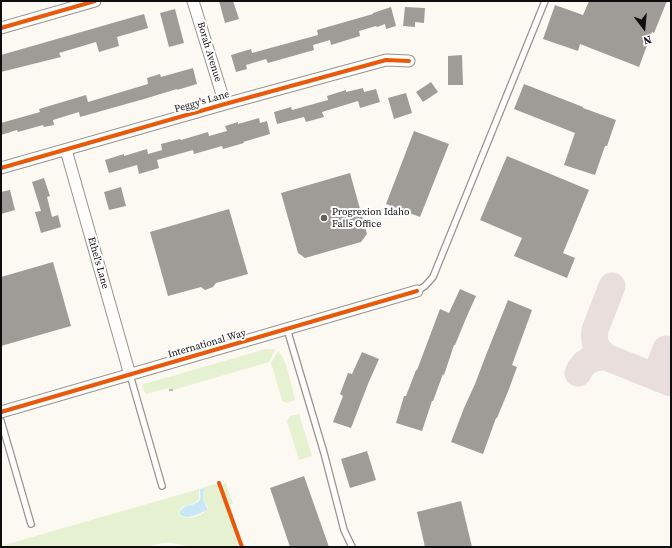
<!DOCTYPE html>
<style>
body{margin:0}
#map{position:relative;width:672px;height:548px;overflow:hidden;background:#fcf9f2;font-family:"Source Serif 4",serif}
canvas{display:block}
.frame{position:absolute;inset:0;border:2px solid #0e0e0e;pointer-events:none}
.north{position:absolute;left:624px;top:8px;width:40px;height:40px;-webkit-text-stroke:3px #fff;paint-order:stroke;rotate:164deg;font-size:11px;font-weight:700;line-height:16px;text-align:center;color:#0e0e0e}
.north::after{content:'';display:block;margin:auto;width:14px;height:18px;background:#0e0e0e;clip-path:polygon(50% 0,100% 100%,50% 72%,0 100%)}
</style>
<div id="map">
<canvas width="672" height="548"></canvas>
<div class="frame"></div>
<div class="north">N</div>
</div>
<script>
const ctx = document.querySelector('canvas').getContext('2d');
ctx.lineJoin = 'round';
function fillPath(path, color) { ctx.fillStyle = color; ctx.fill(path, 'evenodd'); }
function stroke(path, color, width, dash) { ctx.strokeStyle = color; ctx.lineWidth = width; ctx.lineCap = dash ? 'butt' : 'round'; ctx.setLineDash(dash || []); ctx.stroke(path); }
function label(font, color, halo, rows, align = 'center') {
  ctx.font = font + ' "Source Serif 4",serif'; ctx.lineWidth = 4; ctx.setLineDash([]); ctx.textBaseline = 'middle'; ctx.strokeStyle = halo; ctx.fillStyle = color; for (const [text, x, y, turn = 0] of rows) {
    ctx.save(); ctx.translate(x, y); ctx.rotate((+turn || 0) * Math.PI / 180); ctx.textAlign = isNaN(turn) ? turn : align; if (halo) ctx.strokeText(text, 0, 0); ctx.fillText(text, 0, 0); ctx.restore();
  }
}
fillPath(new Path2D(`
 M266 349H273L275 350 269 362 170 391 169 388 146 394 144 391 142 385 144 384Z
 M278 351C288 362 291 384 295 399V400L287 403 282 401V400L271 363Z
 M299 414 312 456 299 460 287 421 290 416Z
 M226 483 233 504 229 505 222 487 223 484Z
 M216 484 218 487 226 507 239 547H192L172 543H163L145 547H1V546L199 489V499L195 503 182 507 178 514C187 522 199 516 207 510L208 507 203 499 204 487Z`), '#e6f1d2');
fillPath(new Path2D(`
 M204 488 203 499 207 508V510C198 514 187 521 179 514 183 502 196 508 200 499 201 497 200 492 200 489Z`), '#c8e8f6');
stroke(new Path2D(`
 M612 286 595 330C593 342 596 349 606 357L671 383
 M578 373C583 361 593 356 606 357
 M660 379 657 374 658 370 666 349`), '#eadedc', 27);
fillPath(new Path2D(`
 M219 1H233L239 19 225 23Z
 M589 1H667L654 33 652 32 639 67 580 44 578 51 543 39 555 5 583 15Z
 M391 7 396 26 386 29 385 24 377 27 376 26 359 31 360 36 331 45 330 40 313 45 314 50 268 63 266 59 246 65 247 69 236 72 231 55 251 49 252 53 318 35 317 30 373 14V13Z
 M405 7 425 8 424 23 415 22V27L403 26Z
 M175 9 184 43 169 47 160 13Z
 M144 14 148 28 117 37 119 46 99 52 96 42 59 53 61 57 1 72V55Z
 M462 55 463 85H448V56Z
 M193 68 197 84 177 90V89L144 99 80 117 79 112 69 115 53 120 54 125 44 127 43 125 18 132 17 130 1 135V123L40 112 39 109 86 95 88 102 148 84 147 78 160 74 161 77Z
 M431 82 438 92 423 102 416 92Z
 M524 84 583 107V108L616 120 607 146H605L595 175 564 165 575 133 514 109Z
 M363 88 364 92 376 89 380 102 360 108 358 101 322 112 324 117 306 122 304 117 277 124 274 112 291 107 292 110 328 100 327 96 346 90V92Z
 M406 93 412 113 394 119 388 98Z
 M259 118 260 123 267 121 270 134 243 142 244 143 223 149 222 146 194 154 193 150 157 160 159 168 139 174 137 165 109 173 105 160 124 154V156L147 149 148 154 162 150 161 144 180 139 181 140 208 132 209 136 227 131 225 126 238 122V124Z
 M414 131 449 144 420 217 386 204Z
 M507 156 589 190 563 253 575 258 567 278 514 256 522 238 480 220Z
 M350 173 367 234 361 242 305 258 298 253 281 193Z
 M44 178 50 196 47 197 52 217 58 215 61 227 41 233 35 212 41 211 32 182Z
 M121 187 126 206 109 210 104 192Z
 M10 190 15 210 1 214V192Z
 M229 209 248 274 216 283 213 287 205 290 201 287 168 296 150 232Z
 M53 262 71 326 1 346V277Z
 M460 289 476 296 467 316 455 345H454L444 375 443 374 433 401H432L422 431 396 423 404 396H406L416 370H417L440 309 449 313Z
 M508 300 532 310 512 365 517 367 509 389 497 418H496L483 454 451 442 464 408 475 384 486 355Z
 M362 352 379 359 368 384 351 428 333 422 343 396 340 394 348 373 352 374Z
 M367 451 376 480 350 488 341 459Z
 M304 476 329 547H290L270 488Z
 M461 501 472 547H425L417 512Z`), '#9f9c98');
const service = new Path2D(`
 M417 291 425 286 433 277 545 1
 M287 329 324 453 344 530 352 547
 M130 375 162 486
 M1 421 31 524`);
const minor = new Path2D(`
 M193 1 225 104
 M1 28 95 1
 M66 150 130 375
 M1 168 225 104 386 60 409 61
 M1 412 417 291`);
stroke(service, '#959491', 8);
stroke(minor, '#959491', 13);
stroke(new Path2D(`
 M169 390H174`), '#b8b8b6', 2, [4, 2]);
stroke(service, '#fffefd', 5.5);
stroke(minor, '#fffefd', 11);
stroke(new Path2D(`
 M1 28 95 1
 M1 168 225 104 386 60 409 61
 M1 412 417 291
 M219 483 242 547`), '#e8590c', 4);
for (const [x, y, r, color] of [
 [324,218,4,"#61605e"]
]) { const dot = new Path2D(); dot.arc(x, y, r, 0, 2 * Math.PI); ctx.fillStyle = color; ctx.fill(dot); stroke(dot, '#fff', 1.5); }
label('10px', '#0e0e0e', '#fff', [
 ["Borah Avenue",209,52,73],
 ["Peggy's Lane",202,102,-16],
 ["Ethel's Lane",98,263,74],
 ["International Way",207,344,-16]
]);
label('10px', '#0e0e0e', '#fff', [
 ["Progrexion Idaho",332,212],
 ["Falls Office",332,224]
], 'left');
</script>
